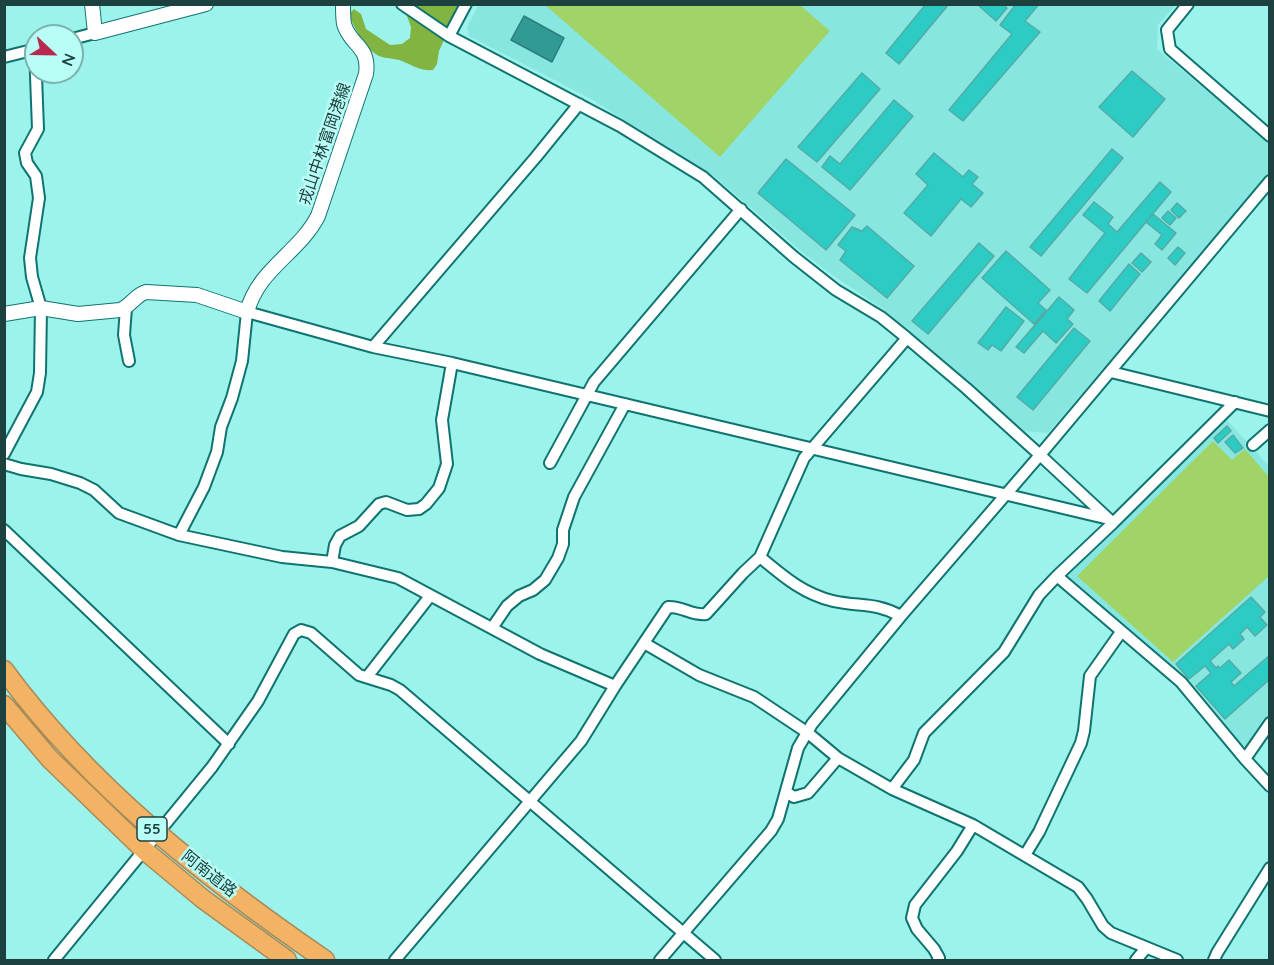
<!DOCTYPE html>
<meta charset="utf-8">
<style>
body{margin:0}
#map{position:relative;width:1274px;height:965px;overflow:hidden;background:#9cf3ec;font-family:Quicksand,sans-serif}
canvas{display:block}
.frame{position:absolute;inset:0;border:6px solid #1d413f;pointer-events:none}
.north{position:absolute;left:24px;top:24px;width:60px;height:60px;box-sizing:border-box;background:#b9fdf7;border:2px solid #7bb2ad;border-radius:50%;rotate:112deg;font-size:16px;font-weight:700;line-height:24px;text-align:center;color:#1d413f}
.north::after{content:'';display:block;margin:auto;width:21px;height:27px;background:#b72750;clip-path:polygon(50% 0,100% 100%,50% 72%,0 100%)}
</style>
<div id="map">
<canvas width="1274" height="965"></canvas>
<div class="frame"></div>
<div class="north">N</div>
</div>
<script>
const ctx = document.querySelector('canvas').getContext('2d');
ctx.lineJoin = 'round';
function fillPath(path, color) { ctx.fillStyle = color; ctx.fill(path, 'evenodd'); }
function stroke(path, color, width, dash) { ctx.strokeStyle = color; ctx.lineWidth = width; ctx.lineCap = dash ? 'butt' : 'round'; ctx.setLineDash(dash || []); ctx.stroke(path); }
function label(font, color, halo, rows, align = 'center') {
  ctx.font = font + ' Quicksand,"Noto Sans JP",sans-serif'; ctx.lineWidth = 5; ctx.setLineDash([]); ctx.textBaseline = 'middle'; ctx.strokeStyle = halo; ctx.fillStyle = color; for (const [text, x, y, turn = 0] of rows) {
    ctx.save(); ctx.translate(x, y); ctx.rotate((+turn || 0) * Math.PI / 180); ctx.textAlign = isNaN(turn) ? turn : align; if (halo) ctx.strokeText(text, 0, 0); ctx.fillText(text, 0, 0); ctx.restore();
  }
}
fillPath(new Path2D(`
 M479 4 1176 5 1158 25 1157 49 1269 143V175L1048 433 1022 431 883 309 831 274 802 252 715 177 591 99 469 36 467 27Z
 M1225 418 1269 466V716L1248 747 1238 744 1187 682 1067 576Z`), '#87e7e0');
fillPath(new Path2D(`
 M545 5H800L830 31 720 157Z
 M1213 441 1232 460 1245 449 1269 477V576L1173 662 1077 576Z`), '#a1d467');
fillPath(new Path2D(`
 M403 5H460L439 51 437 64 433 70C420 71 414 66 402 61 395 58 387 59 379 56 365 49 354 28 349 14L354 9 361 14 366 29 390 45 402 44 410 38 411 27Z`), '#81b440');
const water = new Path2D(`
 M524 16 564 38 552 62 511 40Z`);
fillPath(water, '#329a95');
stroke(water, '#2c7f7b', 1.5);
const building = new Path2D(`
 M926 4H949L899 64 886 53Z
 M977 4H1003L1007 8 996 21Z
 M1016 4H1039L1025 21 1040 32 963 121 949 110 1012 34 1000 25Z
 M1132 71 1165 99 1133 137 1099 107Z
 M862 73 880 89 817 162 798 147Z
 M894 100 913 116 850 190 822 167 830 156 840 164Z
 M1112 149 1123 158 1041 256 1030 247Z
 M934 153 963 177 969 170 978 177 972 184 983 193 971 207 961 199 931 236 904 213 928 185 916 174Z
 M786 159 855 215 826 250 758 193Z
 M1160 182 1171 192 1087 293 1069 279 1105 233 1083 215 1094 202 1113 217 1108 224 1117 232Z
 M1177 203 1186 211 1179 218 1171 210Z
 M1168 211 1176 218 1170 225 1162 218Z
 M1153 214 1176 233 1162 250 1155 244 1162 235 1146 222Z
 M867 226 914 266 887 298 840 260 846 251 838 245 852 227 862 231Z
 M979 243 994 256 928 334 912 321Z
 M1178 247 1185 253 1175 265 1168 258Z
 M1006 251 1050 290 1038 303 1046 310 1034 324 982 278Z
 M1141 253 1151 262 1142 272 1132 263Z
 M1129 264 1140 274 1110 311 1099 301Z
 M1059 297 1074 310 1067 319 1073 324 1056 343 1043 331 1024 353 1016 347Z
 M1006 307 1024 321 1001 351 992 345 988 350 978 343Z
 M1074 328 1090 341 1033 410 1017 397Z
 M1227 426 1231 431 1218 443 1214 438Z
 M1233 435 1243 448 1235 453 1225 442Z
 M1251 597 1265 612 1260 617 1267 625 1255 636 1247 627 1240 634 1244 639 1233 649 1229 644 1210 661 1216 668 1218 666 1220 668 1229 660 1241 673 1231 682 1234 686 1270 655V679L1225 719 1196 686 1211 673 1205 666 1189 679 1176 664Z`);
fillPath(building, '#2cccc4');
stroke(building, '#54aba5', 1.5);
const street = new Path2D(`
 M402 4 449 36 620 126 703 177 794 257 836 290 881 317 907 338 966 388 1040 455 1270 181
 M1188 4 1167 30 1170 49 1270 136
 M449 36 466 4
 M72 39 95 33
 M4 57 36 49
 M126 308 124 335 129 361
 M373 347 536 157 579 104
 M1111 372 1270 411
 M1253 445 1270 430
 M4 454 37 392 40 373 41 308 32 277 30 258 39 198 36 176 27 163 25 153 38 129 35 49
 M550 463 594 382 741 209
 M4 464 21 469 51 474 80 483 94 490 119 513 179 535 282 557 332 562 398 578 540 654 615 686
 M1113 523 1235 402
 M4 530 229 744
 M179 535 204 487 217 452 221 427 232 398 242 361 247 312 373 347 452 363 1109 519
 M760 557C783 576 803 594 833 601 860 607 875 602 901 616
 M332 562 335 545 340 536 359 526 379 504 386 502 407 510 419 509 426 504 439 488 447 464 442 420 452 363
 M492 628 507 606 519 596 533 590 545 580 558 558 563 544V530L574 497 625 404
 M644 643 699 675 754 697 808 733 838 758 892 789 973 825 1078 887 1087 899 1103 926 1111 933 1177 960
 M367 677 430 596
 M1245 759 1270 786
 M892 789 914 760 924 733 1004 652 1039 595 1057 576
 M786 792 794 797 808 793 838 758
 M1025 855 1039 832 1081 743 1084 731 1090 676 1121 632
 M54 960 212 767 258 701 294 634 301 630 311 633 359 675 391 685 400 690 715 960
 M395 960 581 741 615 686 668 607C682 606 692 616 706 614L743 573 760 557 804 458 907 338
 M660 960 771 831 778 819 798 748 812 724 901 616 1040 455 1113 523 1057 576 1181 682 1245 759 1270 723
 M938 960 939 958 934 949 917 929 912 918 915 905 957 851 973 825
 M1136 960 1146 948
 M1214 960 1217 953 1270 868`);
const secondary = new Path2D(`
 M92 4 95 33 206 4
 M4 314 41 308 78 314 120 310C131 306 135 295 146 292L197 295 247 312C258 269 299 253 318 216L366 74C370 45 350 46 344 24 343 18 343 11 343 4`);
const highway = new Path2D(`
 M4 670C90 787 207 879 325 960
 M4 705 50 759 144 850 203 899 287 960`);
stroke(street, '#0f7470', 14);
stroke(secondary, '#0f7470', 16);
stroke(highway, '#a88b58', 21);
stroke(street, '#fff', 10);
stroke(secondary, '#fff', 14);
stroke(highway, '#f3b365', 18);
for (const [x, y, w] of [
 [152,829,30]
]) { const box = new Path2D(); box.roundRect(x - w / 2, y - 12, w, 24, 4.5); ctx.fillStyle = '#b9fdf7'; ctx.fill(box); stroke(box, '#1d413f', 1.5); }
label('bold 15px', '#1d413f', null, [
 ["55",152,829]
]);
label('16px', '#1d413f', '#b9fdf7', [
 ["戎山中林富岡港線",325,144,-71],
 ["阿南道路",209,874,38]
]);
</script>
